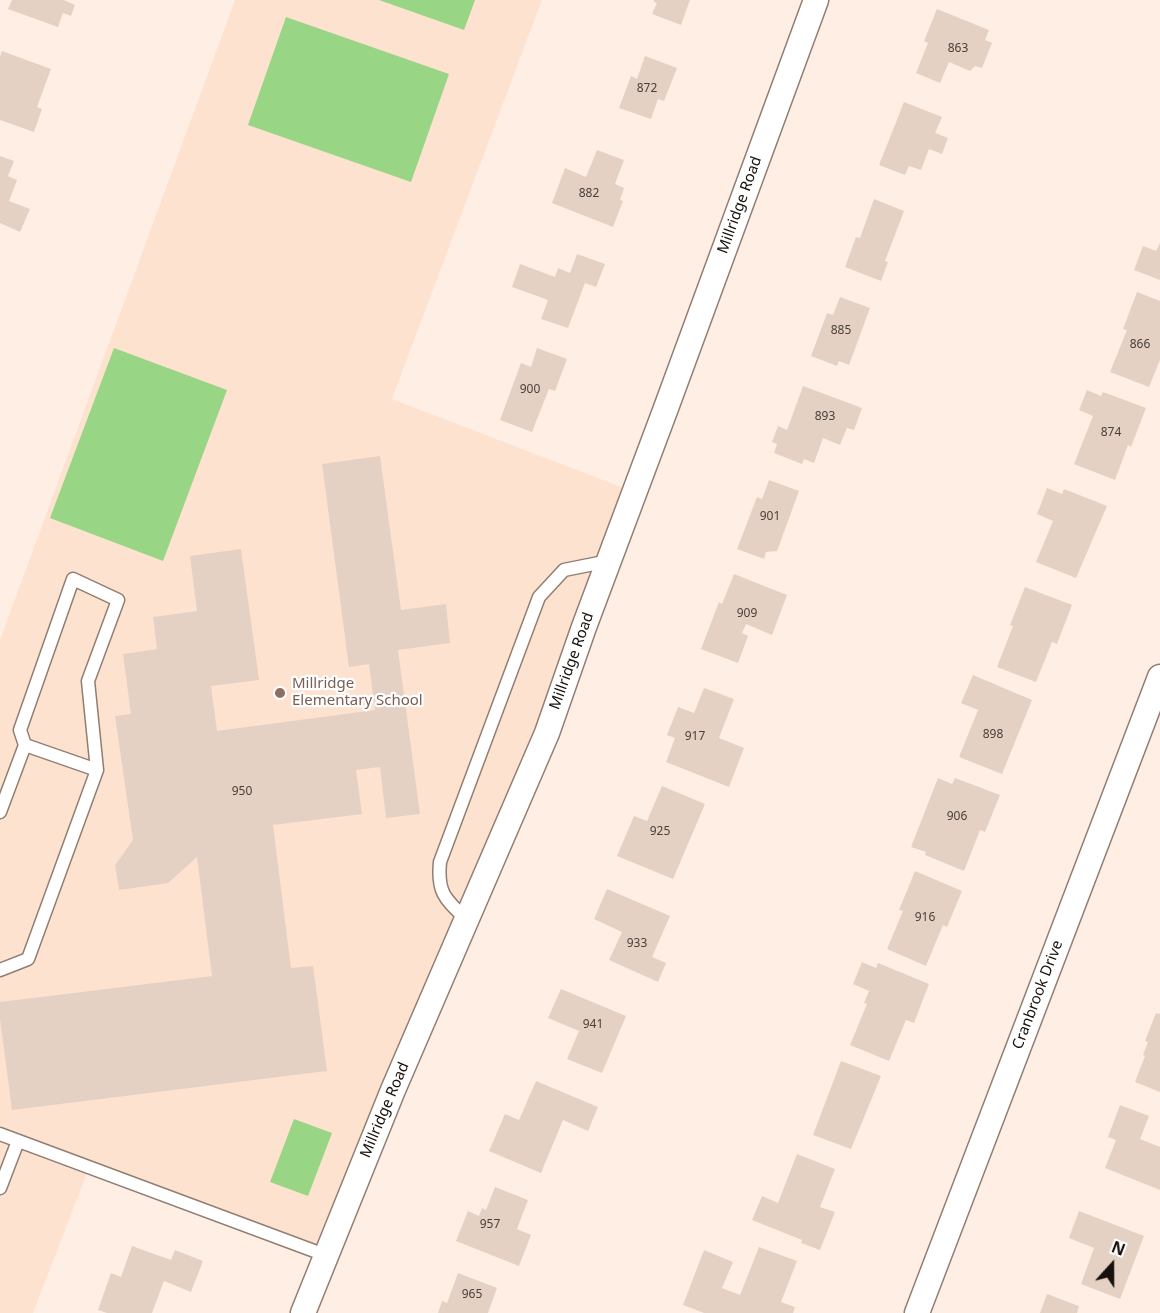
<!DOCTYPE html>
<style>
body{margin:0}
#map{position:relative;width:1160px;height:1313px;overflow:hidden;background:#ffeee4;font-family:"Noto Sans",sans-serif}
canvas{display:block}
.north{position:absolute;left:1082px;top:1235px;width:60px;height:60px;-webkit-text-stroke:4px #fff;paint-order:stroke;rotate:21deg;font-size:16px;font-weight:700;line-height:24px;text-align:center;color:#17100c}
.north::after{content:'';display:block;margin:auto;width:21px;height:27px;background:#17100c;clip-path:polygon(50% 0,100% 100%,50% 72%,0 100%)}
</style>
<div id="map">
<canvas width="1160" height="1313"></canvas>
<div class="north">N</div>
</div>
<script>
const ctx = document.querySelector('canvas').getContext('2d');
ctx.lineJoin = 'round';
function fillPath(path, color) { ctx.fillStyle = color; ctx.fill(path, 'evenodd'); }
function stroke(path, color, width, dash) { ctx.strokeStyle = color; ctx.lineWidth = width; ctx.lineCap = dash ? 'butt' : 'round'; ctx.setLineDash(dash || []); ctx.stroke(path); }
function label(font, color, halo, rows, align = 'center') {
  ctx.font = font + ' "Noto Sans",sans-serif'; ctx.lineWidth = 4.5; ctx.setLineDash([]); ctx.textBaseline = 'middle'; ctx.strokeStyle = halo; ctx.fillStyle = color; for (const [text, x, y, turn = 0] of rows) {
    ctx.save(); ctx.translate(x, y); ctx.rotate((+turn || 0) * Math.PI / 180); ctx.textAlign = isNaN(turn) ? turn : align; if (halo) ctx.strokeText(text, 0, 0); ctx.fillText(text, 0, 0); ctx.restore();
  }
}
fillPath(new Path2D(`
 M235 0H542L392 399 634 492 325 1255 89 1168 33 1313H0V640Z`), '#fee2d0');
fillPath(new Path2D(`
 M379 0H475L464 30Z
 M286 17 449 74 411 182 248 125Z
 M114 348 227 390 163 561 50 518Z
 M294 1119 332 1133 308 1196 270 1182Z`), '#98d585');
fillPath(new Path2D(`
 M12 0H64L75 5 71 16 63 13 58 27 8 9Z
 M654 0H690L681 25 652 14 657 3 654 2Z
 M937 9 989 30 985 40 992 43 982 68 975 66 970 71 949 62 940 83 916 73 928 43 924 41Z
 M2 51 51 69 37 107 42 109 34 132 0 120V57Z
 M645 56 677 68 664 101 658 99 651 119 619 108 631 76 637 79Z
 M904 102 942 117 935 133 948 138 942 154 929 149 921 170 909 166 905 175 879 165Z
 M597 150 624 160 615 184 624 188 620 200 623 201 613 227 552 203 565 168 586 177Z
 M0 156 14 161 8 176 17 180 9 201 30 209 20 232 0 223Z
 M874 199 904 211 885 261 888 262 881 281 845 267 856 237 860 238Z
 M1160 243V280L1134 270 1143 246 1156 251Z
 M577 254 605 264 596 287 585 283 568 328 541 319 548 300 512 287 520 264 555 277 558 268 570 273Z
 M1137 292 1160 301V360L1149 387 1110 372 1127 330 1123 329Z
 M840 297 870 308 849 365 839 361 837 366 811 356 827 313 833 315Z
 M537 348 567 359 555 391 549 389 532 432 500 420 521 363 531 367Z
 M803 386 862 408 854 430 847 428 840 445 823 438 814 463 804 459 802 464 774 453 777 444 772 442 778 426 787 430Z
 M1087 390 1101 396 1103 392 1146 408 1131 447 1128 445 1115 480 1074 464 1093 416 1079 410Z
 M380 456 401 610 446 604 450 643 398 650 420 814 386 818 380 767 356 770 362 814 273 825 291 968 313 966 327 1071 12 1110 0 1019V1002L212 976 197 857 168 883 119 890 115 865 133 840 115 716 131 714 123 654 157 649 153 617 197 611 190 556 241 549 259 680 211 686 217 731 375 710 369 664 349 667 322 464Z
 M769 480 799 491 777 551 766 552 764 559 737 549 757 497 762 499Z
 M1047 488 1062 494 1064 489 1107 506 1076 578 1036 562 1053 521 1037 514Z
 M734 574 787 595 772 635 746 624 742 633 748 636 738 663 701 649 719 602 722 604Z
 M1025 587 1072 605 1057 644 1052 642 1036 682 997 667 1013 626 1010 625Z
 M973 675 1032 700 1002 774 959 757 978 710 961 703Z
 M704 688 734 699 719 738 744 748 729 787 666 762 675 738 667 735 678 707 694 713Z
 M938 778 952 784 955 778 1000 795 985 832 980 830 964 871 925 855 926 852 911 847Z
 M662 786 705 804 673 879 617 856 634 816 647 821Z
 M915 871 962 891 947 927 943 925 926 966 887 949 903 911 899 910Z
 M607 889 670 916 652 957 666 963 658 982 609 960 622 932 594 919Z
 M862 962 876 968 878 963 929 984 914 1023 906 1020 889 1061 850 1045 867 1004 864 1003 869 991 853 984Z
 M561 989 626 1016 602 1073 567 1059 579 1031 548 1018Z
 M1156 1013 1160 1014V1092L1135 1082 1145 1056 1143 1055 1148 1042 1145 1041Z
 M841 1061 881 1076 851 1149 813 1135Z
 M536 1081 598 1107 588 1131 563 1120 541 1173 489 1151 505 1114 519 1120Z
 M1120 1105 1149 1116 1140 1139 1160 1147V1190L1105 1168 1116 1140 1108 1137Z
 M797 1154 835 1169 820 1207 835 1212 820 1250 801 1243 802 1240 752 1220 762 1196 778 1203Z
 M495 1187 528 1200 517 1229 531 1235 519 1266 456 1241 468 1211 479 1216 482 1208 486 1210Z
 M1079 1211 1144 1236 1120 1299 1081 1284 1094 1248 1069 1238Z
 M132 1246 171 1260 175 1250 203 1261 191 1292 164 1281 152 1313H107L98 1310 111 1273 121 1277Z
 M759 1247 797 1261 781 1302 795 1307 793 1313H704L683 1305 704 1250 733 1262 722 1288 740 1295Z
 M458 1273 497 1288 488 1313H438L442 1301 447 1303Z
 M1047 1294 1079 1306 1077 1313H1040Z`), '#e5d1c4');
const lane = new Path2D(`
 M25 745 20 730 73 579 118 600 88 681 97 770
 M0 812 25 745 97 770 28 959 0 970
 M467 920C445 899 437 893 440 862L539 597 564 570 609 561
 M0 1134 325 1255
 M0 1188 18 1141`);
const street = new Path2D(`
 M303 1313 393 1090 547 733 584 627 666 408 816 0
 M917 1313 1160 677`);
stroke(lane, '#917e72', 15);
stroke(street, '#917e72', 27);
stroke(lane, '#fff', 12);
stroke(street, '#fff', 24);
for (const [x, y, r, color] of [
 [280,693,6,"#8d6e63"]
]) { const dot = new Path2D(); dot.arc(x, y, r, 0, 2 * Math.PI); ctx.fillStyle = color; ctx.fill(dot); stroke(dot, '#fff', 2); }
label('12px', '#4a403a', null, [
 ["863",958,49],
 ["872",647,89],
 ["882",589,194],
 ["885",841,331],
 ["866",1140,345],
 ["900",530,390],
 ["893",825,417],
 ["874",1111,433],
 ["901",770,517],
 ["909",747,614],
 ["898",993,735],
 ["917",695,737],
 ["950",242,792],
 ["906",957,817],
 ["925",660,832],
 ["916",925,918],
 ["933",637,944],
 ["941",593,1025],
 ["957",490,1225],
 ["965",472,1295]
]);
label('15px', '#17100c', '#fff', [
 ["Millridge Road",740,205,-70],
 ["Millridge Road",572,661,-70],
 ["Cranbrook Drive",1038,995,-69],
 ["Millridge Road",385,1110,-67]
]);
label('15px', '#785e54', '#fff', [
 ["Millridge",292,684],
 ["Elementary School",292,701]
], 'left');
</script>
